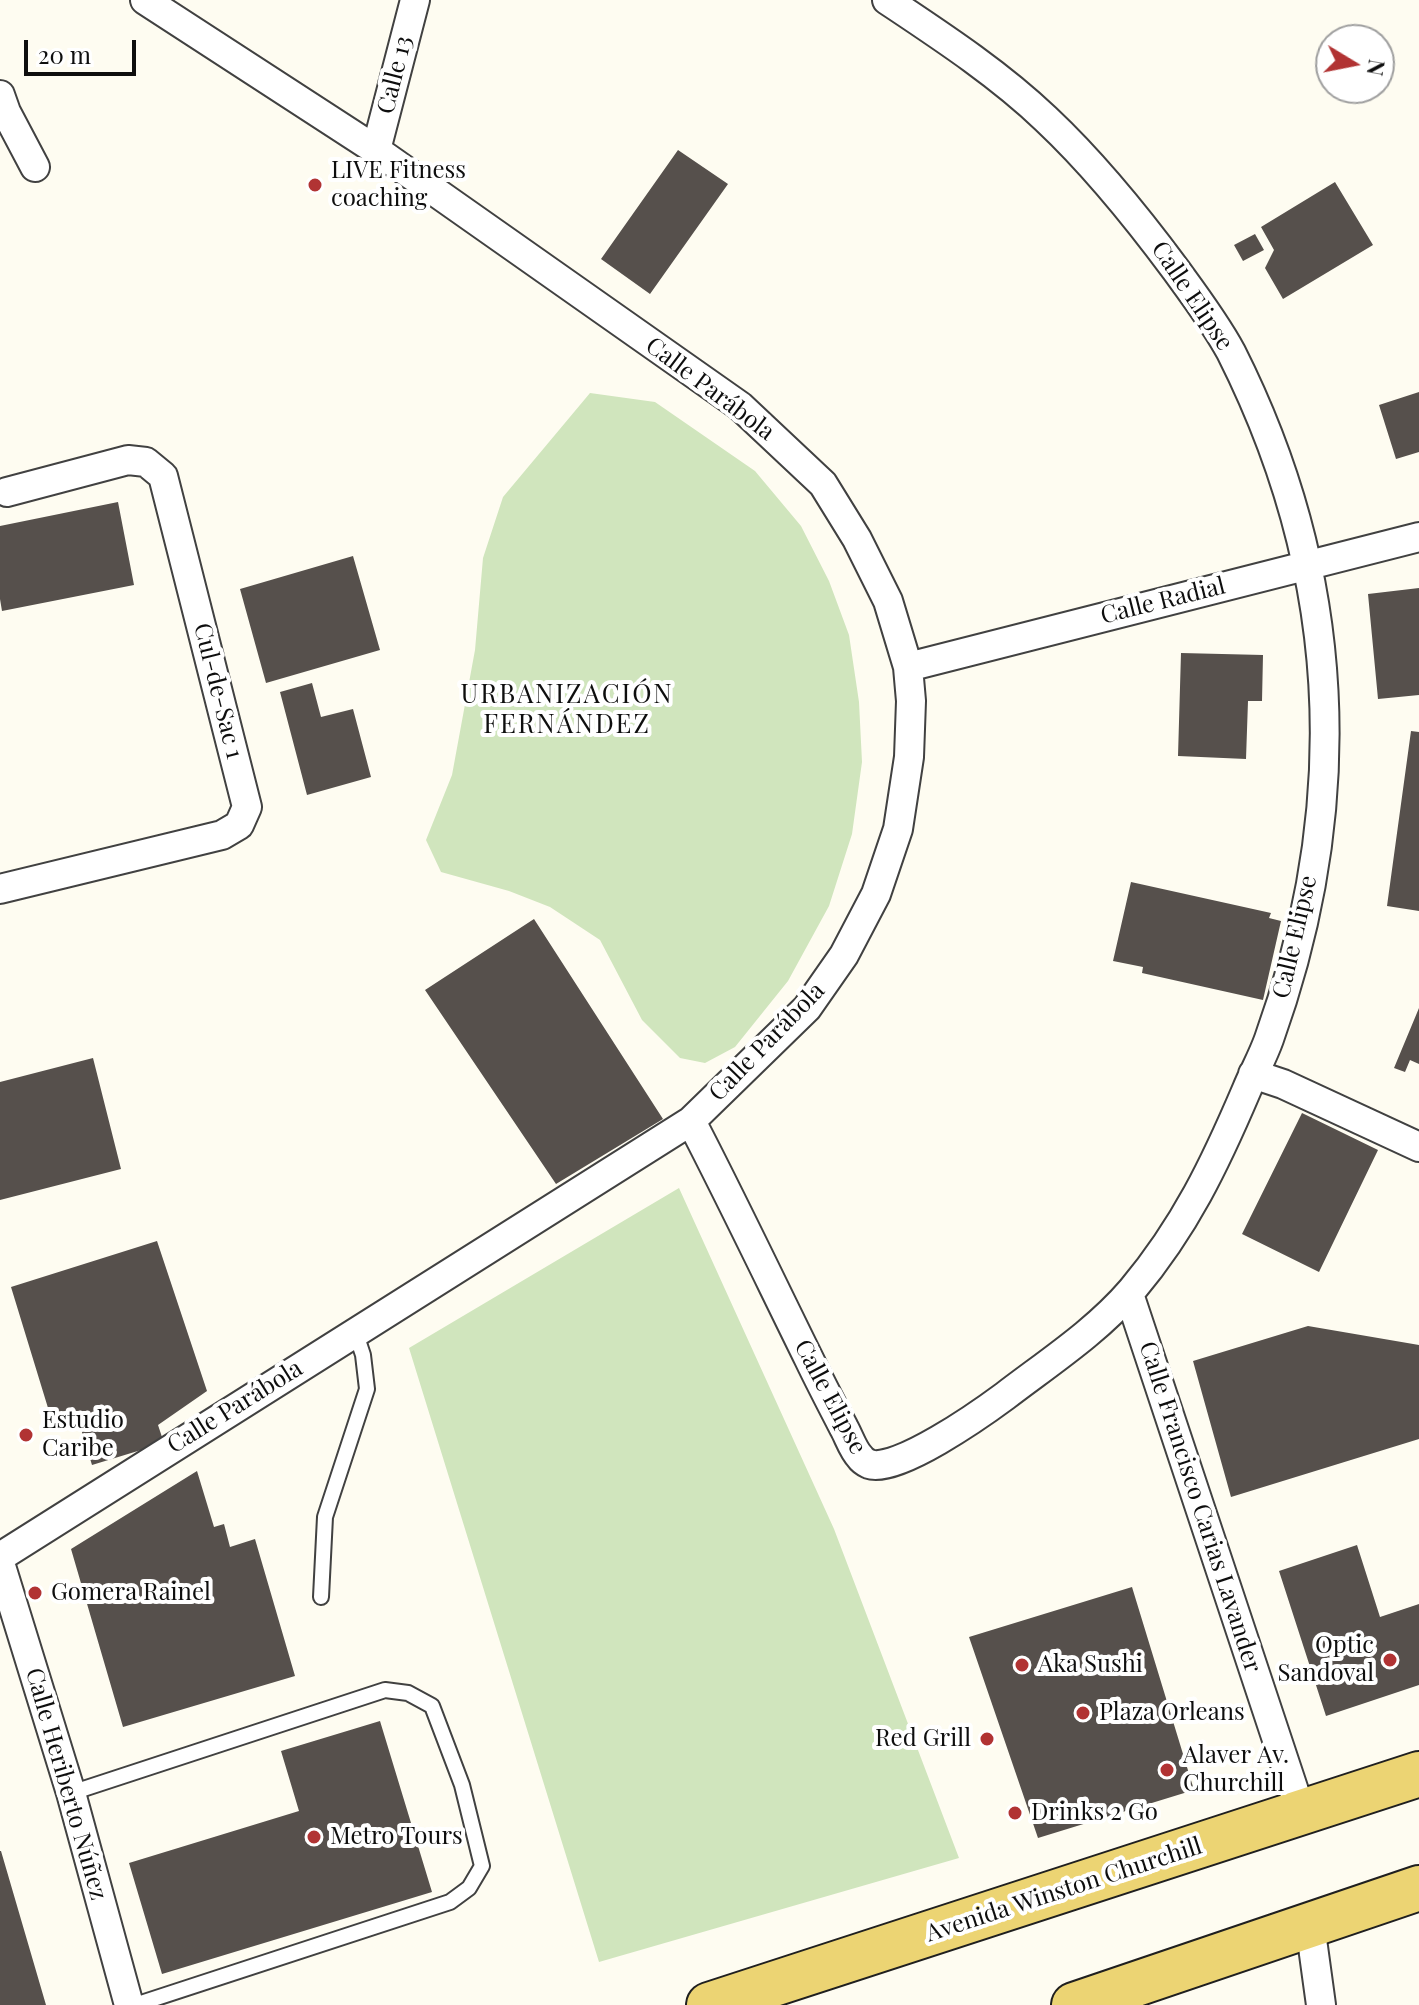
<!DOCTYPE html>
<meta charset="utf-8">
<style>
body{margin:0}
#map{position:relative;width:1419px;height:2005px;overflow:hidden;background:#fefcf1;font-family:"Playfair Display",serif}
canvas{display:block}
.north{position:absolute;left:1315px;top:24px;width:80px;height:80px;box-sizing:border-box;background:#fff;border:2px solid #9f9f9f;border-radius:50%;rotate:100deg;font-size:22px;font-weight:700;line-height:32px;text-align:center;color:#0e0e0e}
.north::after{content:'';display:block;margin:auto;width:28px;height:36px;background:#b13333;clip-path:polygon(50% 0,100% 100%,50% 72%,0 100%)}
.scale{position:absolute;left:24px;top:40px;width:112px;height:36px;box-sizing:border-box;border:4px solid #0e0e0e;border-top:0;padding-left:10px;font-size:24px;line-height:28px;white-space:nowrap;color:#0e0e0e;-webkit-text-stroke:6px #fff;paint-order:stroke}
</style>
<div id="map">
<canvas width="1419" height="2005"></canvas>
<div class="north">N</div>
<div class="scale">20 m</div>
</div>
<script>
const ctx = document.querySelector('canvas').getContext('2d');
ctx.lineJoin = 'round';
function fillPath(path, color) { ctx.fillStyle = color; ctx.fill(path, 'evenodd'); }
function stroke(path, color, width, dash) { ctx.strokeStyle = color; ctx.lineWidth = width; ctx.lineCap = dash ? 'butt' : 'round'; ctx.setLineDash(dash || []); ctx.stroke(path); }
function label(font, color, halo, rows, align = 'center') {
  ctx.font = font + ' "Playfair Display",serif'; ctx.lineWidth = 8; ctx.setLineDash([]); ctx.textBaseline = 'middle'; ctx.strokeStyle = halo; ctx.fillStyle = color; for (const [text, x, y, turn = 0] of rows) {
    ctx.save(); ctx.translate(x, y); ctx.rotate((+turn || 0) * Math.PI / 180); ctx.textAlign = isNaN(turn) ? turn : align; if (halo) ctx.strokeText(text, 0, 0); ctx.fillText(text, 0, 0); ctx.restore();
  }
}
fillPath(new Path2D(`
 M590 393 655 402 755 471 801 526 829 581 849 635 859 702 862 762 852 834 829 906 788 981 735 1047 705 1063 680 1058 642 1020 600 940 550 907 509 891 441 872 426 840 452 775 475 650 483 558 503 497Z
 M679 1188 834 1529 959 1858 599 1962 409 1348Z`), '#d0e5bd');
fillPath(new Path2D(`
 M678 150 728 184 650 294 601 259Z
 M1335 182 1373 245 1283 299 1265 268 1274 250 1261 227Z
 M1255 234 1264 250 1243 261 1234 245Z
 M1419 392V452L1396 459 1379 405Z
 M118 502 134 585 2 611 0 599V526Z
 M353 556 380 650 266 683 240 589Z
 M1419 588V695L1378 699 1368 594Z
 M1181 653 1263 655 1262 701H1248L1246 759 1178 756Z
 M312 683 321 717 353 709 371 777 307 795 280 692Z
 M1411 731 1419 732V911L1387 906Z
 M1131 882 1271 913 1269 918 1281 921 1263 1000 1142 973 1143 967 1113 961Z
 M534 919 663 1119 556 1184 425 990Z
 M1419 1008V1064L1410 1060 1405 1072 1394 1068Z
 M93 1058 121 1169 0 1200V1082Z
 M1302 1113 1378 1150 1319 1272 1242 1234Z
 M157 1241 207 1391 158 1425 164 1443 92 1465 76 1413 52 1421 11 1287Z
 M1308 1326 1419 1345V1439L1231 1497 1193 1361Z
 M197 1471 214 1527 224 1524 230 1547 255 1539 295 1676 123 1727 71 1549Z
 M1357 1545 1380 1617 1419 1604V1685L1326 1716 1279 1571Z
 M1132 1587 1194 1790 1038 1838 969 1637Z
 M380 1721 432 1892 162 1974 129 1863 299 1811 281 1751Z
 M0 1851H1L46 2005H0Z`), '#56504c');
const service = new Path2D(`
 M321 1597 325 1517 367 1389 363 1355 355 1331
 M71 1793 385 1690 408 1693 432 1706 462 1785 482 1866 469 1888 450 1902 135 2005`);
const minor = new Path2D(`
 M0 95 6 112 35 167
 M376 150 415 0
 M908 667 1419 537
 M0 889 222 835 239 825 247 807 163 476 146 462 128 460 7 492
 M1253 1074 1283 1084 1419 1147
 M691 1121C732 1200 770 1280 809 1359 820 1382 832 1405 844 1428 849 1437 853 1450 860 1457 862 1460 865 1462 869 1464 896 1474 982 1413 1005 1396 1048 1363 1096 1332 1132 1290 1185 1227 1215 1164 1247 1089 1254 1072 1263 1056 1269 1039 1353 805 1343 574 1231 352 1216 324 1195 296 1176 270 1136 216 1095 165 1046 119 999 74 941 36 887 0
 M1129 1294 1301 1812
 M0 1557 691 1121 807 1008 844 955 876 894 898 829 909 757 911 701 908 667 888 601 857 539 823 484 740 406 376 150 145 0
 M0 1563 71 1793 129 2005
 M1310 1925 1321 2005`);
const primary = new Path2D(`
 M709 2005 1419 1774
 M1074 2005 1419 1888`);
stroke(service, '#414141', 18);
stroke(minor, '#414141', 32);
stroke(primary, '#1f1f1f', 48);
stroke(service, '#fff', 14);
stroke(minor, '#fff', 28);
stroke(primary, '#ecd473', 44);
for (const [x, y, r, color] of [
 [315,185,8,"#b13333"],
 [26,1435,8,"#b13333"],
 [35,1593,8,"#b13333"],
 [1390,1660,8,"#b13333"],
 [1022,1665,8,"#b13333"],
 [1083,1713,8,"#b13333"],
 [987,1739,8,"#b13333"],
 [1167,1770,8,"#b13333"],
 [1015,1813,8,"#b13333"],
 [314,1837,8,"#b13333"]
]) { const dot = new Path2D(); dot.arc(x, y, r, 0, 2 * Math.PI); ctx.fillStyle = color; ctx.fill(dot); stroke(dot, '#fff', 3); }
label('24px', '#0e0e0e', '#fff', [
 ["Calle 13",395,75,-76],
 ["Calle Elipse",1192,296,56],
 ["Calle Parábola",710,389,37],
 ["Calle Radial",1163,601,-14],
 ["Cul-de-Sac 1",218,691,76],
 ["Calle Elipse",1295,937,-77],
 ["Calle Parábola",767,1042,-46],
 ["Calle Elipse",830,1397,62],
 ["Calle Parábola",235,1407,-32],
 ["Calle Francisco Carias Lavander",1200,1507,72],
 ["Calle Heriberto Núñez",66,1784,74],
 ["Avenida Winston Churchill",1064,1890,-18]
]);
label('24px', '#0e0e0e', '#fff', [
 ["LIVE Fitness",331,171],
 ["coaching",331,199],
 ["Estudio",42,1421],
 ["Caribe",42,1449],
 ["Gomera Rainel",51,1593],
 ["Optic",1374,1646,"right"],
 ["Sandoval",1374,1674,"right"],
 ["Aka Sushi",1038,1665],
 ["Plaza Orleans",1099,1713],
 ["Red Grill",971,1739,"right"],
 ["Alaver Av.",1183,1756],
 ["Churchill",1183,1784],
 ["Drinks 2 Go",1031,1813],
 ["Metro Tours",330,1837]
], 'left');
ctx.letterSpacing = '2px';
label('26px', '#0e0e0e', '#fff', [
 ["URBANIZACIÓN",567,695],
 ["FERNÁNDEZ",567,725]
]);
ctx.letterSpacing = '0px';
</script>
